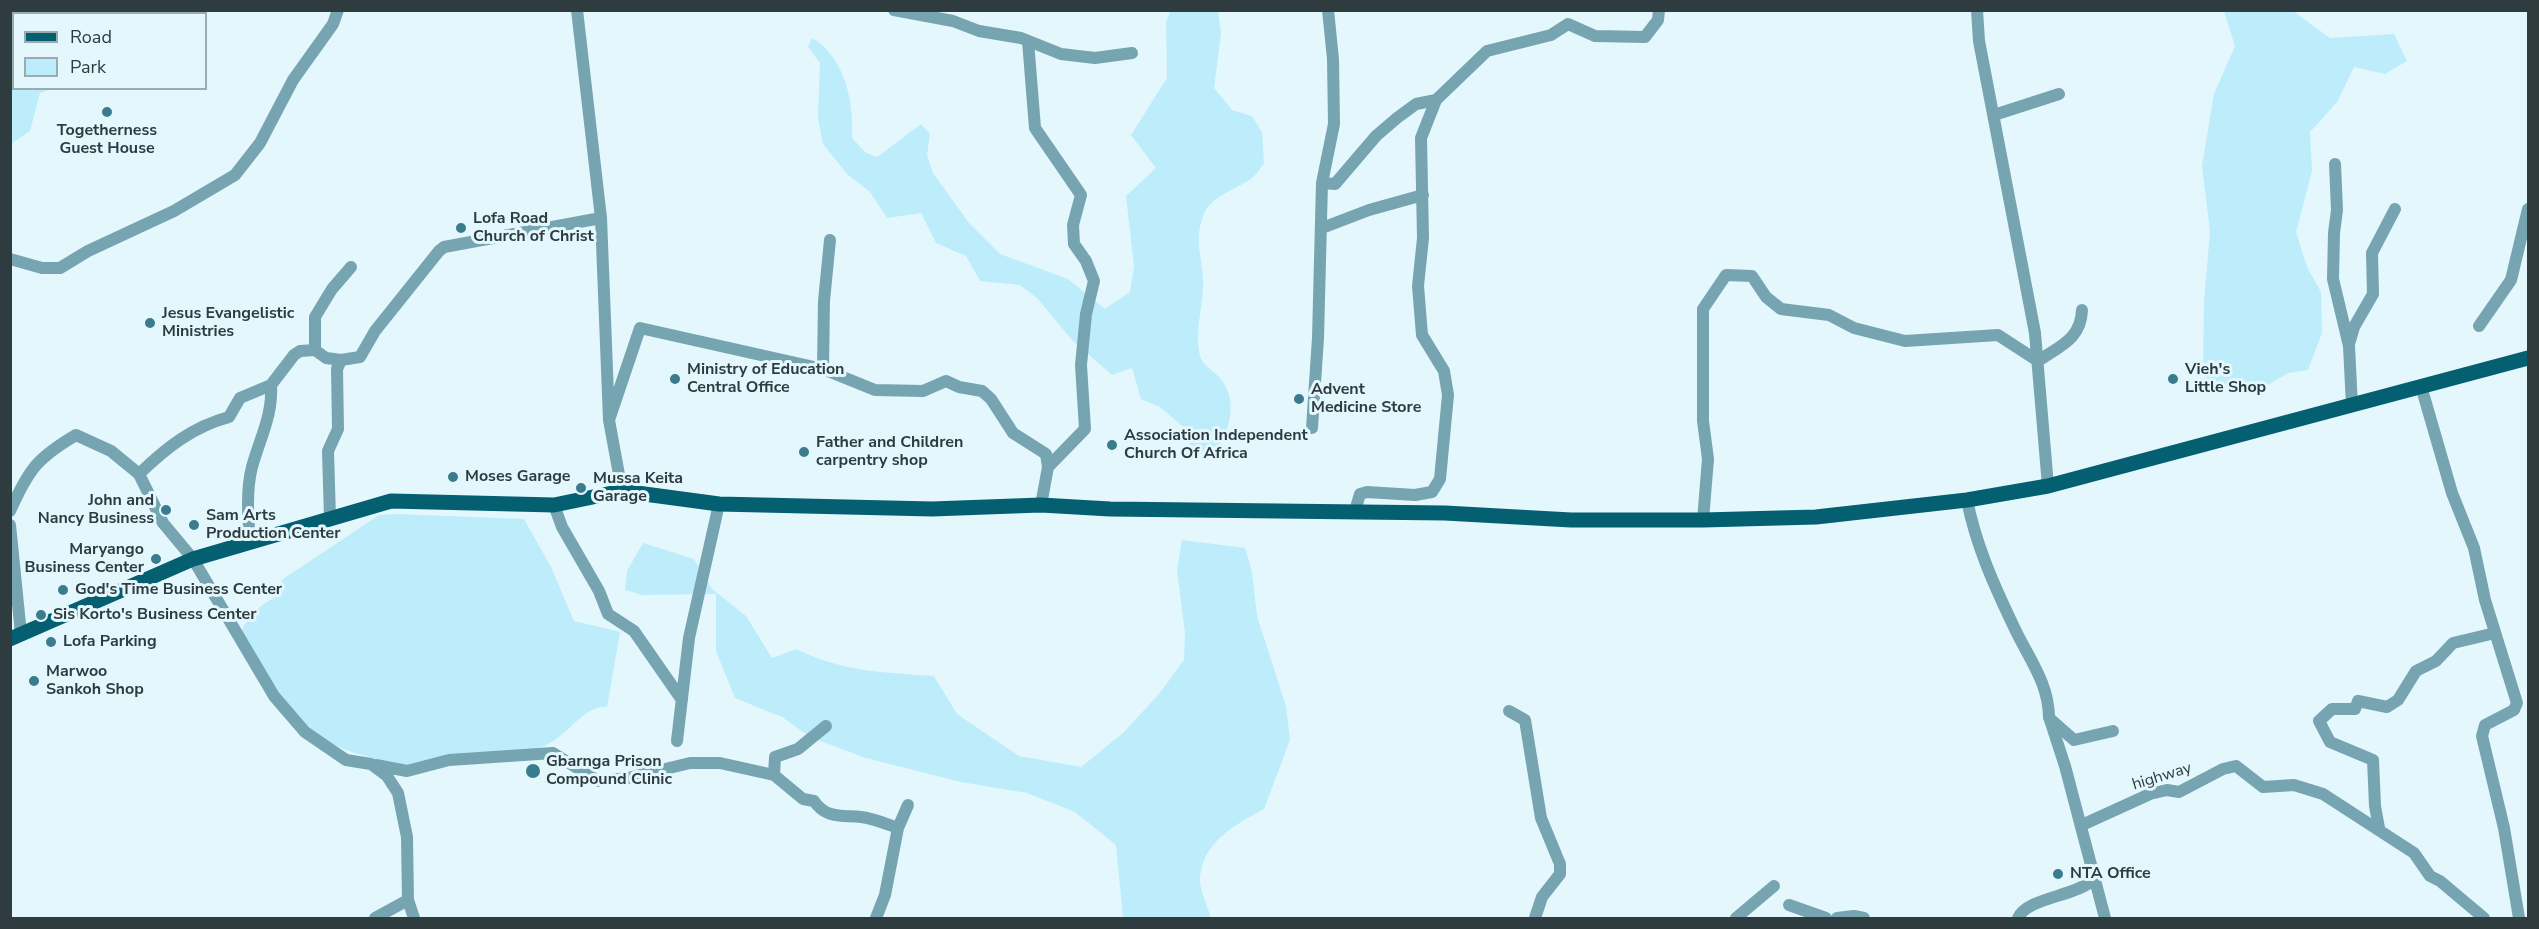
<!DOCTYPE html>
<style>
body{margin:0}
#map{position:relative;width:2539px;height:929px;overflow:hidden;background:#e3f7fd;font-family:"Nunito Sans",sans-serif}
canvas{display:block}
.frame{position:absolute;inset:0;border:12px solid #2e3c40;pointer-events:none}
.legend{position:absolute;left:12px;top:12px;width:195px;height:78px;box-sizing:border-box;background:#e3f7fd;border:2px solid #9bacb1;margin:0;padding:8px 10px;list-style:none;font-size:18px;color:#2e3c40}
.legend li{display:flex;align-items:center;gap:12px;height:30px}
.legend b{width:30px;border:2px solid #9bacb1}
</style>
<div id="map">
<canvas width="2539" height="929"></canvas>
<div class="frame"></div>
<ul class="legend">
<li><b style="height:8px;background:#045f71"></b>Road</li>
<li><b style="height:16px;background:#bdedfb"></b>Park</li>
</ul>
</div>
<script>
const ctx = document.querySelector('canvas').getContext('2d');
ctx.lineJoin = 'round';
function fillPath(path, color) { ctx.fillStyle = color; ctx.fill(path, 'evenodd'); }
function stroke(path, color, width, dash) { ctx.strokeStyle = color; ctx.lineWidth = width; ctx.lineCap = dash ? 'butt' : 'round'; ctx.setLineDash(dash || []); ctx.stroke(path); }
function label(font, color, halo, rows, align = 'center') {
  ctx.font = font + ' "Nunito Sans",sans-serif'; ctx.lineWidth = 6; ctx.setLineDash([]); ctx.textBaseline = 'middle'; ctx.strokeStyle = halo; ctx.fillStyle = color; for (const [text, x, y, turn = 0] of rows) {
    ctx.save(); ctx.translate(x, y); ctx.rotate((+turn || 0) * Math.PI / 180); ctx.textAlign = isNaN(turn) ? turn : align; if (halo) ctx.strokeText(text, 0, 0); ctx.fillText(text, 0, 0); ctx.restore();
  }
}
fillPath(new Path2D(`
 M11 10H164V11L162 14H14V88L51 89 40 93 30 131 11 144Z
 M1170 11H1218L1221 33 1214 88 1232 110 1252 116 1262 132 1264 163C1260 168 1257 174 1252 178 1236 190 1211 195 1203 216 1194 242 1202 255 1203 279 1204 305 1194 330 1200 356 1202 365 1215 372 1221 379 1239 403 1229 433 1214 455L1198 454 1190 448 1188 431 1160 407 1141 399 1132 368 1112 375 1072 340 1037 298 1020 285 980 281 966 256 936 243 921 213 887 218 870 192 848 175 823 144 818 118 820 63 808 47 812 38C845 57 854 102 852 138L866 153 877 157 921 124 930 134 927 155 933 173 969 223 1000 254 1068 279 1105 309 1130 292 1134 266 1126 196 1156 168 1131 135 1167 78 1166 23Z
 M2224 11H2293L2330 38 2394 34 2407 61 2385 74 2354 67 2337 102 2310 132 2312 171 2296 232 2307 267 2321 292 2322 333 2308 370 2288 373 2251 395 2216 386 2203 375 2204 301 2210 232 2202 166 2214 94 2235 46Z
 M395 514 524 519 551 567 574 621 620 632 607 707C585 704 567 737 544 746 519 756 490 758 463 761 449 763 433 767 418 767 406 767 394 762 382 760 304 745 279 701 239 638 246 617 256 607 276 597L283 579 379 515Z
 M1182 540 1245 548 1252 572 1257 616 1286 706 1290 740 1264 809C1235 825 1203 841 1200 878 1199 889 1208 907 1211 918H1123L1116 845 1075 812 1027 793 961 782 866 758 810 737 782 717 735 698 716 651V594L642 595 625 590 627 571 643 543 694 559 712 589 746 616 772 658 797 649C838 671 888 673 934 676L957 714 1019 756 1081 767 1123 733 1159 694 1184 660 1185 633 1177 570Z`), '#bdedfb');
stroke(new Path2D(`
 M577 10 601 218 609 420 622 491
 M894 10 953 21 979 31 1021 38 1061 54 1095 58 1132 53
 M1977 10 1979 41 2035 333 2048 486
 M1028 41 1035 128 1081 195 1073 225 1074 244 1086 261 1094 281 1086 314 1081 365 1085 429 1048 467 1041 505
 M1994 115 2059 94
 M2335 164 2337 210 2334 233 2333 279 2349 346 2352 406
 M1322 183 1335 184 1376 136 1397 118 1416 104 1436 100 1487 51 1551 35 1568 24 1595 36 1645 37 1658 20 1659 10
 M1322 228 1369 210 1423 195
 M10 259 42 268H60L88 251 174 211 235 175 260 143 293 80 333 24 338 10
 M2479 326 2511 280 2528 209
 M2349 344 2354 327 2373 294 2372 253 2395 209
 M315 350V317L332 289 351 267
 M823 369 824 301 830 240
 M2421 386 2452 493 2474 548 2485 600 2517 703 2514 710 2485 725 2482 736 2504 828 2519 918
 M609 420 640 328 823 369 875 390 923 391 946 381 959 387 982 391 991 399 1013 433 1046 454 1048 467
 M1312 428 1318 338 1322 183 1334 124 1333 59 1328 10
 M139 474C166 448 192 427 229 417L240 398 271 385 294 355 300 351 315 350 326 358 341 360
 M1967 500C1976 545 1993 583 2013 625 2027 656 2049 682 2049 718L2074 740 2113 731
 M554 505 562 527 599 591 608 614 634 631 682 700
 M10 511C29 469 37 458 76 435L111 451 139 474 163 523 193 559 274 696 305 732 346 760 371 764 387 776 398 793 407 837 408 900 375 918
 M1355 511 1360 494 1367 492 1415 495 1432 492 1440 479 1448 395 1444 371 1422 335 1418 286 1423 238 1421 138 1436 100
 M330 518 328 451 338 429 337 369 341 360 360 357 375 331 439 251 444 247 601 218
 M1703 520 1708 459 1703 421V309L1726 275 1752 276 1766 297 1781 309 1829 315 1854 328 1905 341 1998 335 2038 361C2060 346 2081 339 2082 310
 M10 525 21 634
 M250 542C248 518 246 490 252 467 260 438 273 415 271 385
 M1509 711 1525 720 1541 818 1560 864V874L1542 897 1535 918
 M2050 720 2065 766 2105 918
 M826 726 798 749 775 757 774 775 803 799 814 801C826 819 842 815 861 817 873 818 886 824 898 828
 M677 741 689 638 719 504
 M376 765 407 771 449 760 553 753 598 781 628 778 690 763H720L774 775
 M2082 825 2150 794 2167 790 2179 792 2223 769 2236 766 2263 787 2294 785 2323 794 2414 853 2430 876 2440 881 2484 918
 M2379 828 2375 806 2373 760 2330 742 2319 721 2332 709H2355L2358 701 2387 707 2398 700 2416 671 2436 661 2453 643 2495 633
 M408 900 414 918
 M1789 905 1826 918
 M876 918 885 895 898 828 908 805
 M1736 918 1774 886
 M1837 918 1854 916 1864 918
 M2018 918C2027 897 2077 897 2095 878`), '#77a4b1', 12);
stroke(new Path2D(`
 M10 639 193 559 391 501 554 505 622 491 719 504 932 509 1041 505 1110 509 1445 513 1571 520H1703L1816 517 1967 500 2048 486 2528 358`), '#045f71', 15);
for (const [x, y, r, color] of [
 [107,112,6,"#3a7c8e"],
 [461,228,6,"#3a7c8e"],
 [150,323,6,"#3a7c8e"],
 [675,379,6,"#3a7c8e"],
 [2173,379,6,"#3a7c8e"],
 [1299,399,6,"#3a7c8e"],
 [1112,445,6,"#3a7c8e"],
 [804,452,6,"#3a7c8e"],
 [453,477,6,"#3a7c8e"],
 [581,488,6,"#3a7c8e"],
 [166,510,6,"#3a7c8e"],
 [194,525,6,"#3a7c8e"],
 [156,559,6,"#3a7c8e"],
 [63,590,6,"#3a7c8e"],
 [41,615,6,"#3a7c8e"],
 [51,642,6,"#3a7c8e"],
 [34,681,6,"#3a7c8e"],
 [533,771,8,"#3a7c8e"],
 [2058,874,6,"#3a7c8e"]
]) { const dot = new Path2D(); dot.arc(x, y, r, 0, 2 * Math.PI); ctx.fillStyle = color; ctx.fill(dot); stroke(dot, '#e3f7fd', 2); }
label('bold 16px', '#2e3c40', '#e3f7fd', [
 ["Togetherness",107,131,"center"],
 ["Guest House",107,149,"center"],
 ["Lofa Road",473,219],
 ["Church of Christ",473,237],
 ["Jesus Evangelistic",162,314],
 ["Ministries",162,332],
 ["Ministry of Education",687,370],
 ["Central Office",687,388],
 ["Vieh's",2185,370],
 ["Little Shop",2185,388],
 ["Advent",1311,390],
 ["Medicine Store",1311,408],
 ["Association Independent",1124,436],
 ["Church Of Africa",1124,454],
 ["Father and Children",816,443],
 ["carpentry shop",816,461],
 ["Moses Garage",465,477],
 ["Mussa Keita",593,479],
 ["Garage",593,497],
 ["John and",154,501,"right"],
 ["Nancy Business",154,519,"right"],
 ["Sam Arts",206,516],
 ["Production Center",206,534],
 ["Maryango",144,550,"right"],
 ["Business Center",144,568,"right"],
 ["God's Time Business Center",75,590],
 ["Sis Korto's Business Center",53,615],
 ["Lofa Parking",63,642],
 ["Marwoo",46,672],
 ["Sankoh Shop",46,690],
 ["Gbarnga Prison",546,762],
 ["Compound Clinic",546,780],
 ["NTA Office",2070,874]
], 'left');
label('16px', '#2e3c40', '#e3f7fd', [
 ["highway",2162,777,-17]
]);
</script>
